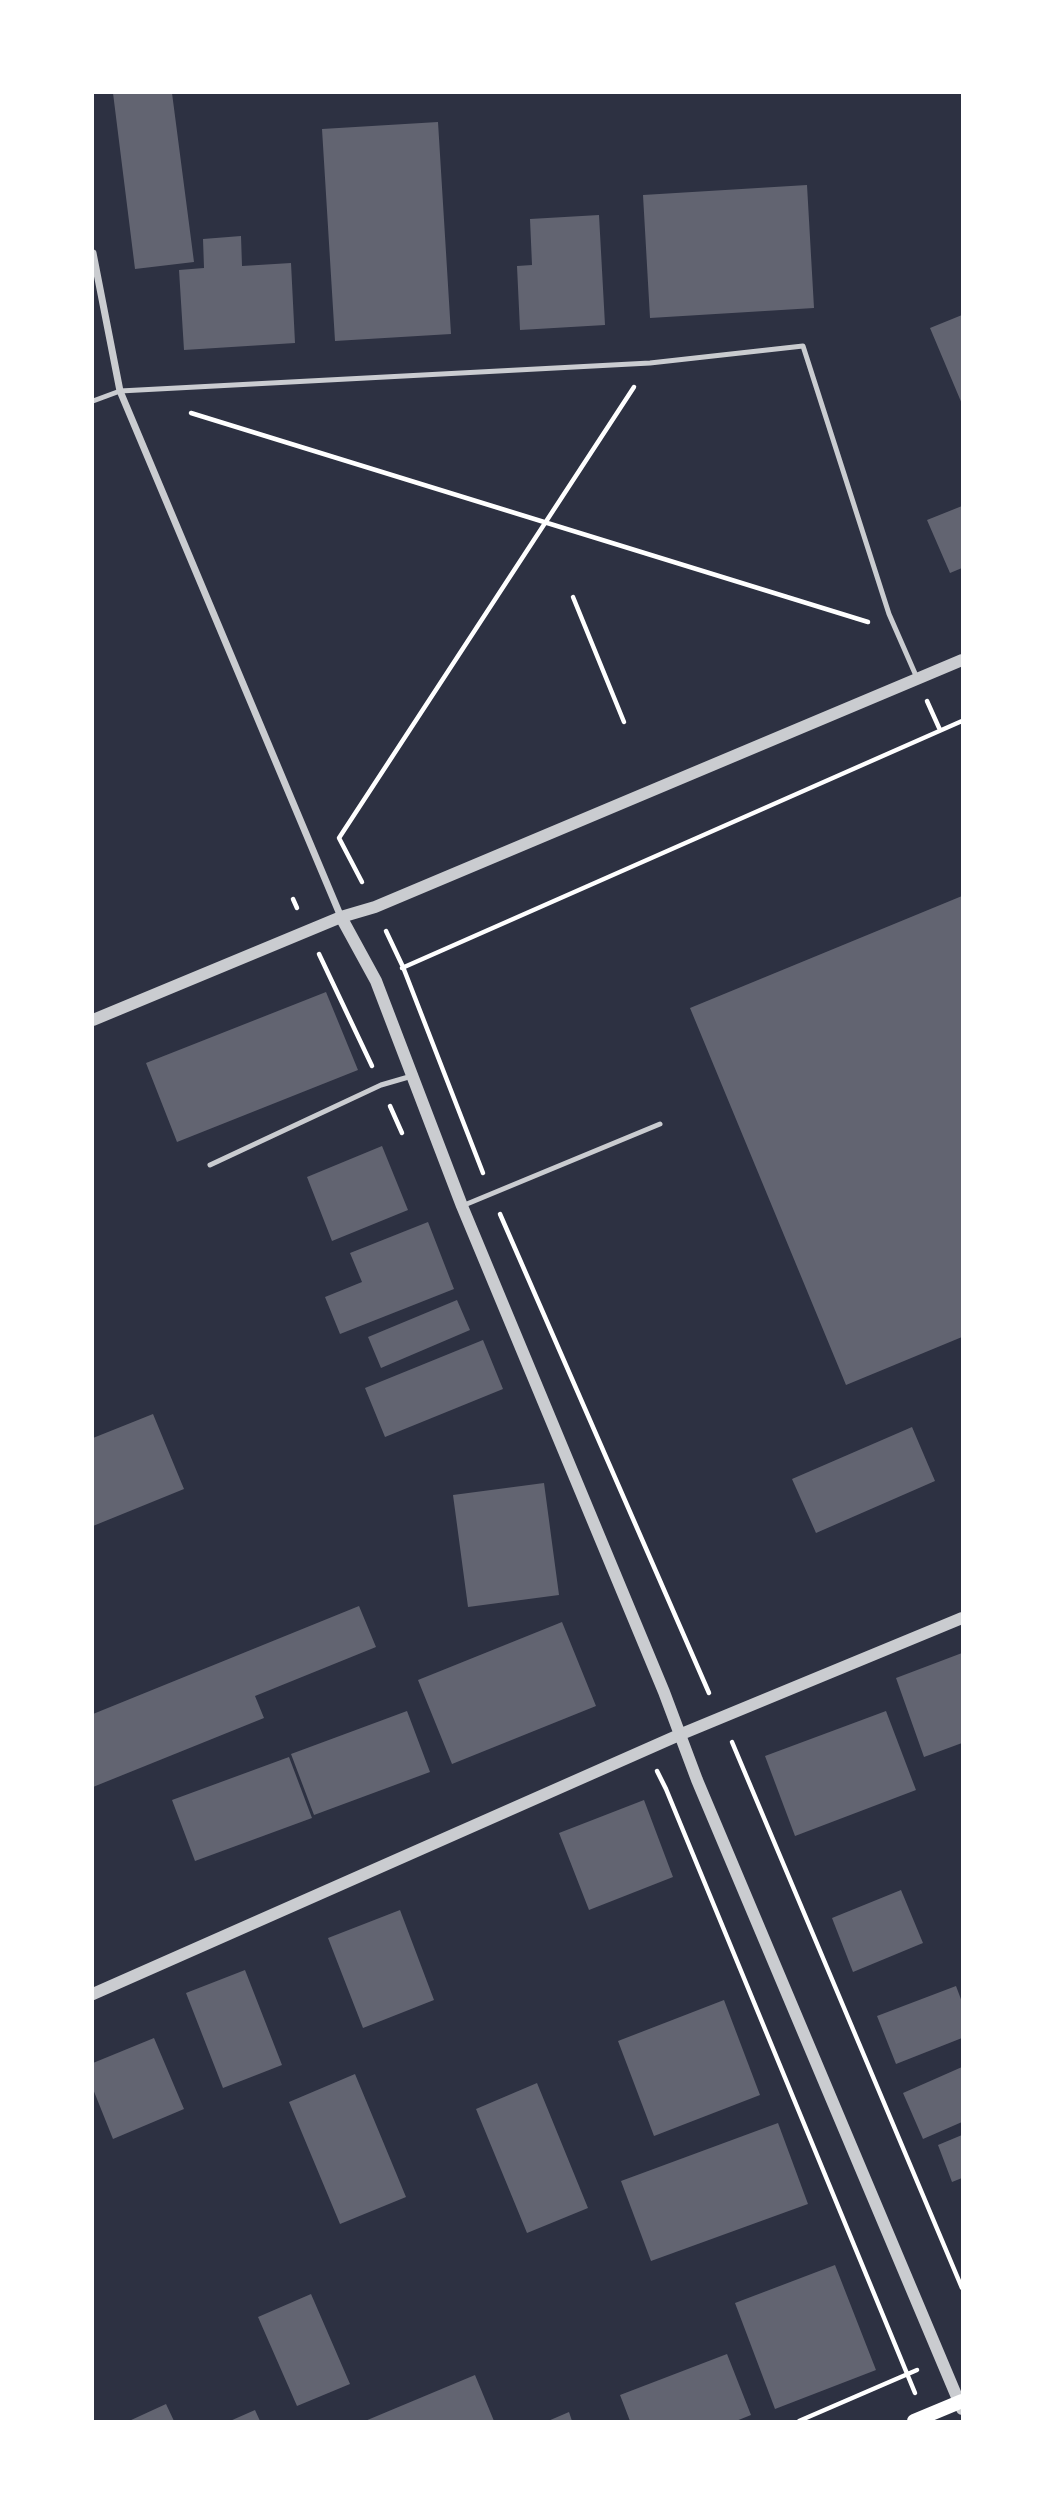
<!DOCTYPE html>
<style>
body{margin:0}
#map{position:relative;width:1055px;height:2514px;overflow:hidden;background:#2d3142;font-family:"Fira Sans Condensed",sans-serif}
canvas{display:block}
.frame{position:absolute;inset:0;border:94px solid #fff;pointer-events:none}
</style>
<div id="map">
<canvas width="1055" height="2514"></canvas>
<div class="frame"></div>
</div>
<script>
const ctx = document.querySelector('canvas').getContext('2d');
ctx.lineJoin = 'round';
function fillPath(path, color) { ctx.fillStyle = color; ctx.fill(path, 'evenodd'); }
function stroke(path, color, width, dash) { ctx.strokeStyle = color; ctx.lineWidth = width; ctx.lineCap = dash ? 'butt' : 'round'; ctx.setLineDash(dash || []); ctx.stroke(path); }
fillPath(new Path2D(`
 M113 93H172L194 262 135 269Z
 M438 122 451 334 335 341 322 129Z
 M807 185 814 308 650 318 643 195Z
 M599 215 605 325 520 330 517 266 532 265 530 219Z
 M241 236 242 266 291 263 295 343 184 350 179 270 204 268 203 239Z
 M962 315V404L930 328Z
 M962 506V568L950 573 927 520Z
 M962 896V1337L846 1385 690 1008Z
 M326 992 358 1070 177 1142 146 1063Z
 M382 1146 408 1210 332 1241 307 1177Z
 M428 1222 454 1289 340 1334 325 1297 362 1282 350 1253Z
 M457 1300 470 1330 381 1368 368 1337Z
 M483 1340 503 1389 385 1437 365 1388Z
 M153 1414 184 1489 93 1526V1438Z
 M912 1427 935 1481 816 1533 792 1479Z
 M544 1483 559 1595 468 1607 453 1495Z
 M359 1606 376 1647 255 1696 264 1718 93 1787V1714Z
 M562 1622 596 1706 452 1764 418 1680Z
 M962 1653V1743L924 1757 896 1678Z
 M407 1711 430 1772 314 1815 291 1754Z
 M886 1711 916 1790 795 1836 765 1756Z
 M289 1757 312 1818 195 1861 172 1800Z
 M644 1800 673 1877 589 1910 559 1833Z
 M901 1890 923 1943 853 1972 832 1918Z
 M400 1910 434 2000 363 2028 328 1938Z
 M245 1970 282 2065 223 2088 186 1993Z
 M956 1986 962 2002V2038L896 2064 877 2016Z
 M724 2000 760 2095 654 2136 618 2041Z
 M154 2038 184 2109 113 2139 93 2089V2063Z
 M962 2067V2122L923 2139 903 2093Z
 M355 2074 406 2197 340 2224 289 2102Z
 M537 2083 588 2208 527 2233 476 2109Z
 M778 2123 808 2204 651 2261 621 2181Z
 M962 2135V2178L952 2182 938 2145Z
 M835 2265 876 2370 775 2409 735 2303Z
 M311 2294 350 2384 297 2406 258 2317Z
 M727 2354 751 2415 736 2421H630L620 2395Z
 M475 2375 494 2421H365Z
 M166 2404 174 2421H129Z
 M255 2410 260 2421H230Z
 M569 2412 572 2421H548Z`), '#626471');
stroke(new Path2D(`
 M191 413 868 622
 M573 597 624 722
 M927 701 940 730
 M362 882 339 838 634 387
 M293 899 297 908
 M386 931 403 967 483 1173
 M319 954 372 1066
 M402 968 962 721
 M390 1106 402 1133
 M500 1214 709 1693
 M732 1742 962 2288
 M657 1771 666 1789 915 2393
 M799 2421 917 2370`), '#fff', 4.5);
stroke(new Path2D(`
 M93 401 120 391 650 363 803 346 889 614 917 678
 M210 1165 381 1085 412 1076
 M462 1206 660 1124`), '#caccd0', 5);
stroke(new Path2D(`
 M93 253 120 391 341 917`), '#caccd0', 7);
stroke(new Path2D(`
 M341 917 376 981 462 1206 664 1692 697 1780 962 2409
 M93 1020 341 917 375 907 962 660
 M93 1994 679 1735 962 1618`), '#caccd0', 12);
stroke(new Path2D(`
 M914 2421 962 2401`), '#fff', 14);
</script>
